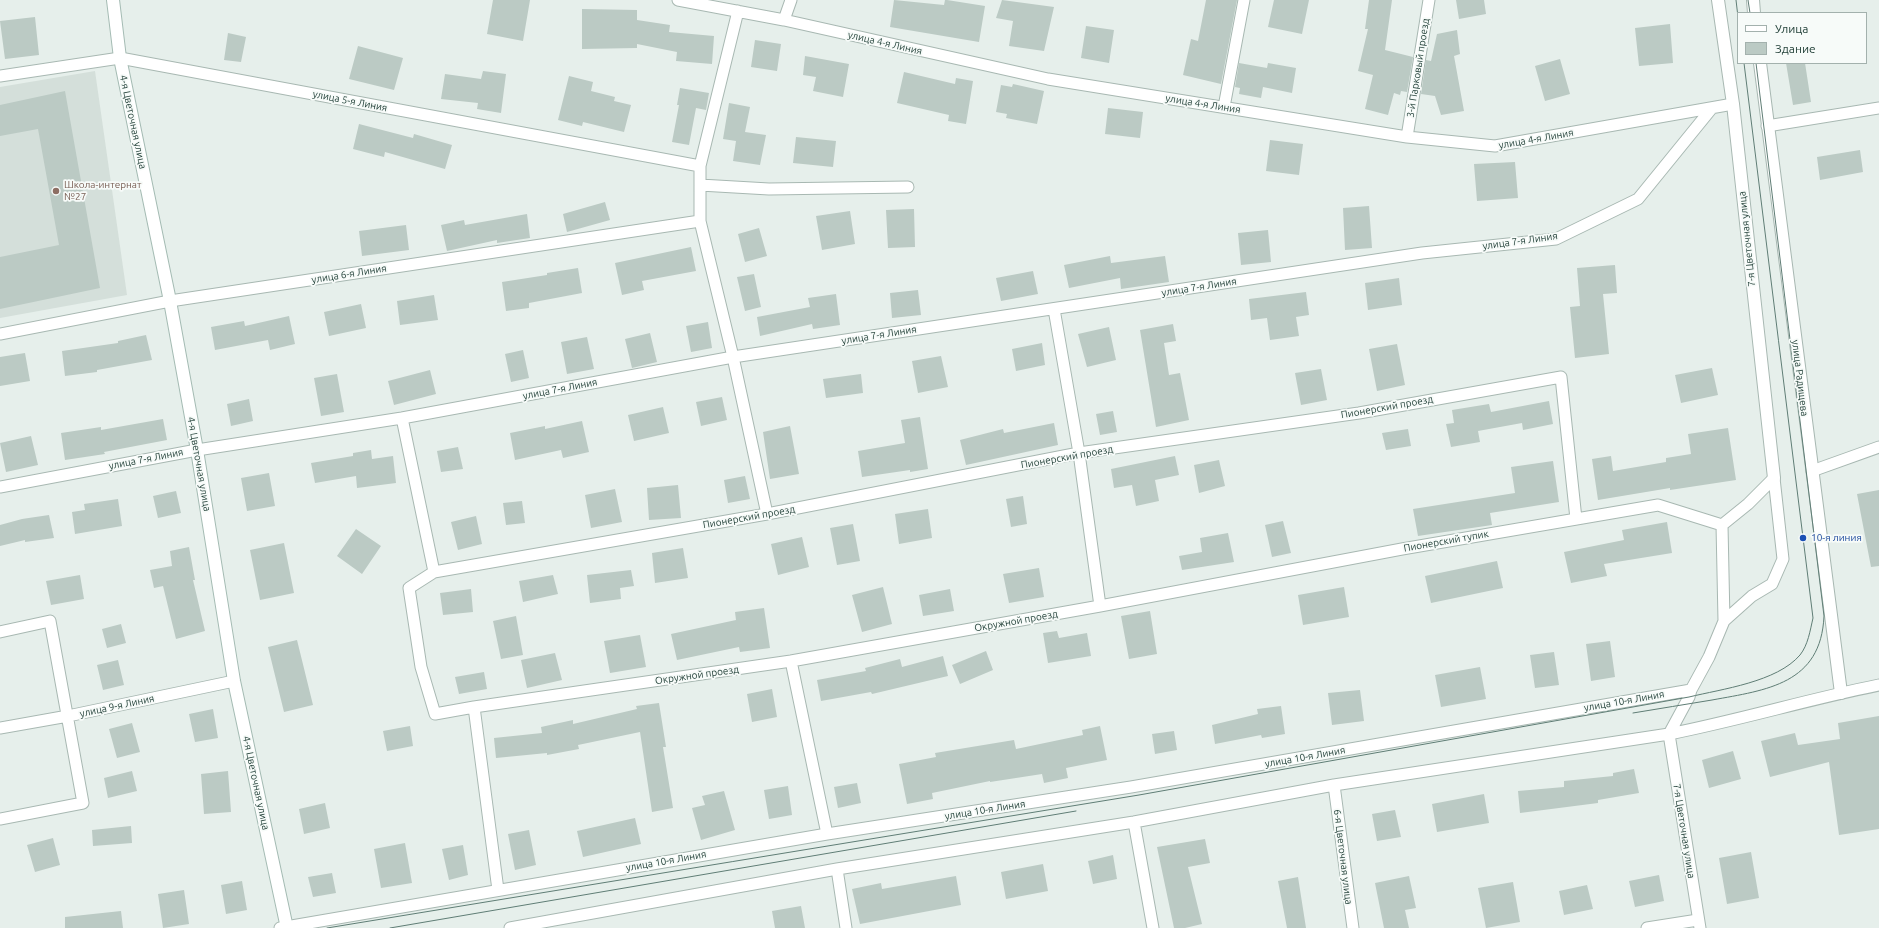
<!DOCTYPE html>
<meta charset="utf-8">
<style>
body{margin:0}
#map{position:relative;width:1879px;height:928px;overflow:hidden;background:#e6efeb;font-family:Ubuntu,sans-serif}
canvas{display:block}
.legend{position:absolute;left:1737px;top:12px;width:130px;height:52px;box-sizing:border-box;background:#f7fbf9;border:1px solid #a3b1ad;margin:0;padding:5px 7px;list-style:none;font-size:12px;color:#24423a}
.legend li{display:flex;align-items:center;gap:8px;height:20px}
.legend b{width:20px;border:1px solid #a3b1ad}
</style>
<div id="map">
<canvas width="1879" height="928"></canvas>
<ul class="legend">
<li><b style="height:5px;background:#fff"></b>Улица</li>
<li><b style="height:11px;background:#bbcac4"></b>Здание</li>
</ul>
</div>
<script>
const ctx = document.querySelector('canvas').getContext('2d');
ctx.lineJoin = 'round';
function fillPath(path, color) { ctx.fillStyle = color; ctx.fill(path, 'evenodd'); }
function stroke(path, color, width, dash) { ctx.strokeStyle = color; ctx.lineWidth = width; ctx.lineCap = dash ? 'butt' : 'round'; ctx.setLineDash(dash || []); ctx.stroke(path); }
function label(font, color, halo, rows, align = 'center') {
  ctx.font = font + ' Ubuntu,sans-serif'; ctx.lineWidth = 3.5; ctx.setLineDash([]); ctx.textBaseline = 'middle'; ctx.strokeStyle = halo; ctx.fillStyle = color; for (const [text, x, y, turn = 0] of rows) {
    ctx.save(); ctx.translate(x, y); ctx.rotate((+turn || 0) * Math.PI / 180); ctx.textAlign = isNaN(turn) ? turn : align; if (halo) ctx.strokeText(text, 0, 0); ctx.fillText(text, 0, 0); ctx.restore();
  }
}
fillPath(new Path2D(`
 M95 71 127 295 0 318V87Z`), '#d4dfda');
fillPath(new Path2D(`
 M493 0H530L523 41 487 34Z
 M894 0 944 5 945 0H947L985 6 979 42 890 27Z
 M1002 0 1054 7 1044 51 1009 46 1013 21 996 18Z
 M1206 0H1237L1221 84 1183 75 1191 39 1198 41Z
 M1274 0H1309L1302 34 1268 27Z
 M1369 0H1392L1385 50 1413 57 1407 92 1401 91 1400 95 1394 93 1388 115 1365 109 1373 75 1358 71 1368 29H1365Z
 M1456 0H1484L1486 14 1459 19Z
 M582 9 637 10V20L670 25 669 32 714 36 712 64 676 61 677 52 637 44V48L582 49Z
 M35 17 39 55 5 59 0 21Z
 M1670 24 1673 63 1639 66 1635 28Z
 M1086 26 1114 30 1109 63 1081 58Z
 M1457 30 1460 54 1454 56 1464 111 1441 115 1435 96 1421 94 1426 60 1431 61 1437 34Z
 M228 33 246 37 241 62 224 60Z
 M755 40 781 44 777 71 751 67Z
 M358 46 403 58 394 90 349 79Z
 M805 56 849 64 843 97 813 91 816 77 803 75Z
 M1560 59 1570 94 1545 101 1535 66Z
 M1239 63 1267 68 1268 63 1296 68 1292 93 1263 87 1261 98 1239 94 1240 88 1235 87Z
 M1786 63H1805L1811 102 1793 105Z
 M483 71 506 74 501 113 477 109 478 103 441 99 445 74 481 79Z
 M904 72 955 84 956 78 973 81 966 124 948 121 949 115 897 103Z
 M569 76 593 82 591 91 615 97 614 101 631 105 624 132 583 122 582 126 558 120Z
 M1013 84 1044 91 1037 124 1006 118 1007 114 996 112 1001 85 1012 87Z
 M680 88 709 93 706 110 696 108 689 145 672 142 679 105H677Z
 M65 91 100 288 0 309V257L59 245 38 129 0 136V105Z
 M729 103 750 107 745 132 766 135 760 165 733 161 736 141 723 139Z
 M1108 108 1143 112 1140 138 1105 134Z
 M359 124 413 138 414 134 452 145 445 169 385 152 384 157 353 149Z
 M796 137 836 141 833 167 793 163Z
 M1270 140 1303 144 1299 175 1266 171Z
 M1860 150 1863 172 1820 180 1817 157Z
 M1515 162 1518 198 1477 201 1474 164Z
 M605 202 610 220 567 232 563 214Z
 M1369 206 1372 248 1345 250 1343 208Z
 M914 209 915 247 888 248 886 210Z
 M850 211 855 244 822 250 816 216Z
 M527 214 530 238 497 243V240L447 251 441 225 464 220 465 225Z
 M406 225 409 250 362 256 359 231Z
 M759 228 767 256 745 262 738 234Z
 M1268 230 1271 262 1241 265 1238 233Z
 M691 247 696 271 642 281 644 290 622 295 615 263Z
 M1110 256 1111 263 1165 256 1169 282 1121 289 1120 278 1069 288 1064 265Z
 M1615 265 1617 293 1603 294 1609 354 1575 358 1570 307 1580 306 1577 268Z
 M578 268 582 293 529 303V308L506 311 502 282 547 275V273Z
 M1033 271 1038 294 1001 301 996 278Z
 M754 274 761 307 745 311 737 277Z
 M1399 278 1402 305 1368 310 1365 283Z
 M918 290 921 315 892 318 890 293Z
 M1306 292 1309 315 1296 317 1299 336 1270 340 1267 318 1251 320 1249 299Z
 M836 294 840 325 813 329 812 324 760 336 757 317 810 307 808 298Z
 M434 295 438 320 400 325 397 301Z
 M361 304 366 328 329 336 324 312Z
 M289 316 295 344 270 350 268 340 215 350 211 327 244 321 245 326Z
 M708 322 712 348 691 352 686 326Z
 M1173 324 1176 341 1164 343 1169 375 1180 373 1189 420 1156 427 1140 330Z
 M1109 327 1116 360 1087 367 1078 334Z
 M650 333 657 362 632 368 625 339Z
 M146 335 152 360 97 370V372L65 376 62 351 118 343V341Z
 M587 337 594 369 567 374 561 342Z
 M1042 343 1045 365 1016 371 1012 349Z
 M1397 344 1405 385 1377 391 1369 349Z
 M523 350 529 378 511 382 505 354Z
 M25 353 30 381 0 386V357Z
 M941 356 948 387 918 393 912 361Z
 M1712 368 1718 395 1681 403 1675 375Z
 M1321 369 1327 400 1301 405 1295 373Z
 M430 370 436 394 394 405 388 381Z
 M337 374 344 412 321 416 314 378Z
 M861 374 863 393 826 398 823 379Z
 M722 397 727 420 701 426 696 402Z
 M249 399 253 421 231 426 227 404Z
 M1549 401 1553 424 1523 430 1522 423 1478 431 1480 442 1451 447 1446 424 1454 423 1452 410 1489 404 1491 412Z
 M663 407 669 433 634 441 628 415Z
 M1113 411 1117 432 1100 435 1096 414Z
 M920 417 928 469 910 472V470L862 477 858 451 905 443 901 420Z
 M163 419 167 440 104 452 105 454 65 460 61 433 101 427V430Z
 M582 421 589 452 563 458 561 450 515 460 510 433 545 426V429Z
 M1054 423 1058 445 966 465 960 440 1003 429 1004 433Z
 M790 426 799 474 770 479 763 432Z
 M1728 428 1736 480 1670 490V488L1598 500 1592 459 1611 456 1613 471 1666 462V458L1691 454 1688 434Z
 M1408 429 1411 446 1386 450 1382 433Z
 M31 436 38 465 6 472 0 443Z
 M458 447 463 469 441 472 437 451Z
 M371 450 372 459 393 456 396 483 357 488 356 476 315 483 311 463 353 456V453Z
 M1175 456 1179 475 1155 480 1159 501 1136 506 1132 485 1114 488 1111 469Z
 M1219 460 1225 486 1199 493 1194 465Z
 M1553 461 1559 502 1490 513 1492 525 1418 536 1413 509 1515 493 1511 467Z
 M269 473 275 506 247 511 241 478Z
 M745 476 750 499 728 503 724 480Z
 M678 485 681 518 649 520 647 488Z
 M615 489 622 522 591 528 585 495Z
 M1879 490V566L1871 567 1857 494Z
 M176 491 181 513 158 518 153 496Z
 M1023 496 1027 524 1011 527 1006 499Z
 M118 499 122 526 75 534 72 512 85 510 84 504Z
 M522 501 525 523 506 525 503 503Z
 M928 509 932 538 899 544 895 514Z
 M49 515 54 538 25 542V540L0 546V525L22 519Z
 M476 516 482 544 458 550 451 522Z
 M1283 521 1291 553 1272 557 1265 525Z
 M1667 522 1672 553 1604 564 1607 576 1571 583 1564 552 1624 540 1622 530Z
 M853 524 860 561 837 565 830 528Z
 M356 529 381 546 362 574 337 556Z
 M1228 533 1234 562 1182 570 1179 556 1202 552 1200 538Z
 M802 537 809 567 778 575 771 544Z
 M284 543 294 593 260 600 250 550Z
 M189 547 195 580H193L205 631 176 639 163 586 154 588 150 570 172 566 170 551Z
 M683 548 688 578 655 583 652 553Z
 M1497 561 1503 588 1431 603 1425 576Z
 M1039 568 1044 597 1009 603 1003 574Z
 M631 570 634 586 620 588 621 599 590 603 587 575Z
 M80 575 84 599 51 605 46 581Z
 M553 575 558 594 523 602 519 581Z
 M883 587 892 624 862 632 852 595Z
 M1344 587 1349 617 1303 625 1298 595Z
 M471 589 473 612 443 615 440 593Z
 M950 589 954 611 923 616 919 595Z
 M764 608 770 648 740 652 739 647 677 660 671 634 736 620 735 612Z
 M1150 611 1157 654 1129 659 1121 616Z
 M516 616 523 655 501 659 493 621Z
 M121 624 126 643 107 648 102 629Z
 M1057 631 1059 638 1087 633 1091 656 1048 663 1043 633Z
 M640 635 646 667 610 673 604 641Z
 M297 640 313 705 284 712 268 647Z
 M1610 641 1615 677 1591 681 1586 644Z
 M986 651 993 670 960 684 952 665Z
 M1554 652 1559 685 1535 688 1530 655Z
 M555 653 562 680 527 688 521 660Z
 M943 656 948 676 872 694 871 692 821 701 817 680 866 671 865 668 900 659 902 667Z
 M118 660 124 685 103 690 97 665Z
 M1480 667 1486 699 1441 707 1435 675Z
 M484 672 487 689 459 694 455 677Z
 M772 689 777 717 752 722 747 694Z
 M1360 690 1364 721 1332 725 1328 693Z
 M659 703 666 747H663L673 808 652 812 640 732 578 745 579 749 547 755V753L496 758 494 738 542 733 541 727 573 720V724L637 709 636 706Z
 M1281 706 1285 734 1262 738 1261 735 1215 744 1212 725 1258 714 1257 709Z
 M213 709 218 738 195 742 189 714Z
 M1879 716V829L1839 835 1829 762 1770 777 1761 741 1795 733 1798 745 1840 739 1838 723Z
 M132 723 140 752 117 758 109 729Z
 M410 726 413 746 387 751 383 731Z
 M1100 726 1107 760 1066 768 1068 778 1044 783 1042 774 990 782V781L932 793 933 799 907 804 899 764 936 757 935 753 1014 740 1016 749 1083 735 1082 730Z
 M1174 731 1177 750 1155 754 1152 734Z
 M1733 751 1741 779 1709 788 1702 760Z
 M1634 769 1639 793 1598 800V803L1520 813 1518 791 1564 787V781L1613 776V773Z
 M132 771 137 791 108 798 104 778Z
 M228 771 231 812 204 814 201 774Z
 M857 783 861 803 838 808 834 787Z
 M788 786 792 815 769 819 764 790Z
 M724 791 735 830 701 840 692 808 705 805 702 796Z
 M1484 794 1489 823 1437 832 1432 804Z
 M325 803 330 828 304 834 299 809Z
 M1395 810 1401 837 1377 841 1372 814Z
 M635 818 641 844 583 857 577 831Z
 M131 826 132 843 93 846 92 830Z
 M529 830 536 865 515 870 508 834Z
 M53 838 60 865 35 872 27 845Z
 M1205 839 1210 863 1188 867 1202 924 1185 928H1174L1157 847Z
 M405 843 412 883 381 888 374 849Z
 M463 845 468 875 449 880 442 849Z
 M1751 852 1759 898 1727 904 1719 858Z
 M1113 855 1117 879 1093 884 1088 861Z
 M1043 864 1048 891 1006 899 1001 872Z
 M332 873 336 893 313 897 308 877Z
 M1659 875 1664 901 1635 907 1629 881Z
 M956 876 961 905 860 924 852 889 881 883 882 889Z
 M1409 876 1416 908 1405 910 1409 928H1384L1375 883Z
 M1298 877 1306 928H1287L1278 881Z
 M242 881 247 910 226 914 221 885Z
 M1513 882 1520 922 1486 928 1478 888Z
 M1587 885 1593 909 1564 915 1559 891Z
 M184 890 189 924 163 928 158 894Z
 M801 906 805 928H775L772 911Z
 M121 911 123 928H65V917Z`), '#bbcac4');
const lane = new Path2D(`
 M678 0 784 20 1048 79 1407 137 1495 146 1733 104
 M738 11 700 166V221L733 357 767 514
 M784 20 791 0
 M0 76 120 58 700 166
 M1224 107 1244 0
 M1767 126 1879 108
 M1407 137 1429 0
 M700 185 769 189 908 187
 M1054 309 1079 453 1100 606
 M0 334 170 301 700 221
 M402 418 434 572 409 588 421 667 435 714 474 707
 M1812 471 1879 447
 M0 487 197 450 402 418 733 357 1422 253 1556 239 1638 199 1712 108
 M1722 525 1724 621
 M434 572 767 514 1079 453 1359 413 1561 377 1576 519
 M0 632 50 621 83 803 0 819
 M791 661 827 834
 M0 728 68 716 234 681
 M1669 734 1689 697 1691 690 1709 657 1724 621 1752 596 1772 584 1783 559 1774 478
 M1669 734 1700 928
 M1334 785 1353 928
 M1134 822 1153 928
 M837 869 846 928
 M498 890 474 707 791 661 1100 606 1402 549 1658 505 1722 525 1748 504 1774 478
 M280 928 827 834 1131 787 1691 690
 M510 928 837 869 1134 822 1334 785 1669 734C1740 720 1809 699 1879 685
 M1647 928 1698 920`);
const street = new Path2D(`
 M1718 0 1733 104 1774 478
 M1753 0 1754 13
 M1760 63 1841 693`);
const secondary = new Path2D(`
 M113 0 120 58 170 301 197 450 234 681 287 928`);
stroke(lane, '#a8b8b2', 13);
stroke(street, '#a8b8b2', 14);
stroke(secondary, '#a4bbb3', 14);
stroke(lane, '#fff', 11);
stroke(street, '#fff', 12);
stroke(secondary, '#fff', 12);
stroke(new Path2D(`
 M1736 0 1738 17
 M1748 0 1750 13
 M1633 713C1659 709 1686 704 1712 700 1767 690 1821 684 1824 616L1756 63
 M327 928 1139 795 1689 697C1722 689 1777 682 1800 655 1808 645 1810 631 1813 618L1744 63
 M390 928 1076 811`), '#5f7d75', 1);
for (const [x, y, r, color] of [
 [56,191,4,"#8d6e63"],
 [1803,538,4,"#1a4fb4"]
]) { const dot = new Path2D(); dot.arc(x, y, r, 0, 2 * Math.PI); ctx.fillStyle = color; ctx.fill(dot); stroke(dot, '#f7fbf9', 1.5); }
label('10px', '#24423a', '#f7fbf9', [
 ["улица 4-я Линия",885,43,13],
 ["3-й Парковый проезд",1418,68,-81],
 ["улица 5-я Линия",350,101,11],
 ["улица 4-я Линия",1203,104,9],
 ["4-я Цветочная улица",133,122,78],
 ["улица 4-я Линия",1536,139,-10],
 ["7-я Цветочная улица",1747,239,-96],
 ["улица 7-я Линия",1520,241,-8],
 ["улица 6-я Линия",349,274,-9],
 ["улица 7-я Линия",1199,287,-9],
 ["улица 7-я Линия",879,335,-9],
 ["улица Радищева",1800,378,83],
 ["улица 7-я Линия",560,389,-11],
 ["Пионерский проезд",1387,407,-10],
 ["Пионерский проезд",1067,457,-10],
 ["улица 7-я Линия",146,459,-11],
 ["4-я Цветочная улица",199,464,80],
 ["Пионерский проезд",749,517,-10],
 ["Пионерский тупик",1446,541,-10],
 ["Окружной проезд",1016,621,-10],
 ["Окружной проезд",697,675,-8],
 ["улица 10-я Линия",1624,701,-10],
 ["улица 9-я Линия",117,706,-12],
 ["улица 10-я Линия",1305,757,-10],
 ["4-я Цветочная улица",256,783,78],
 ["улица 10-я Линия",985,810,-9],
 ["7-я Цветочная улица",1684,831,81],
 ["6-я Цветочная улица",1343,857,83],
 ["улица 10-я Линия",666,861,-10]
]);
label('10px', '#785e54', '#f7fbf9', [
 ["Школа-интернат",64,185],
 ["№27",64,197]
], 'left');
label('10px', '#164399', '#f7fbf9', [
 ["10-я линия",1811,538]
], 'left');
</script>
